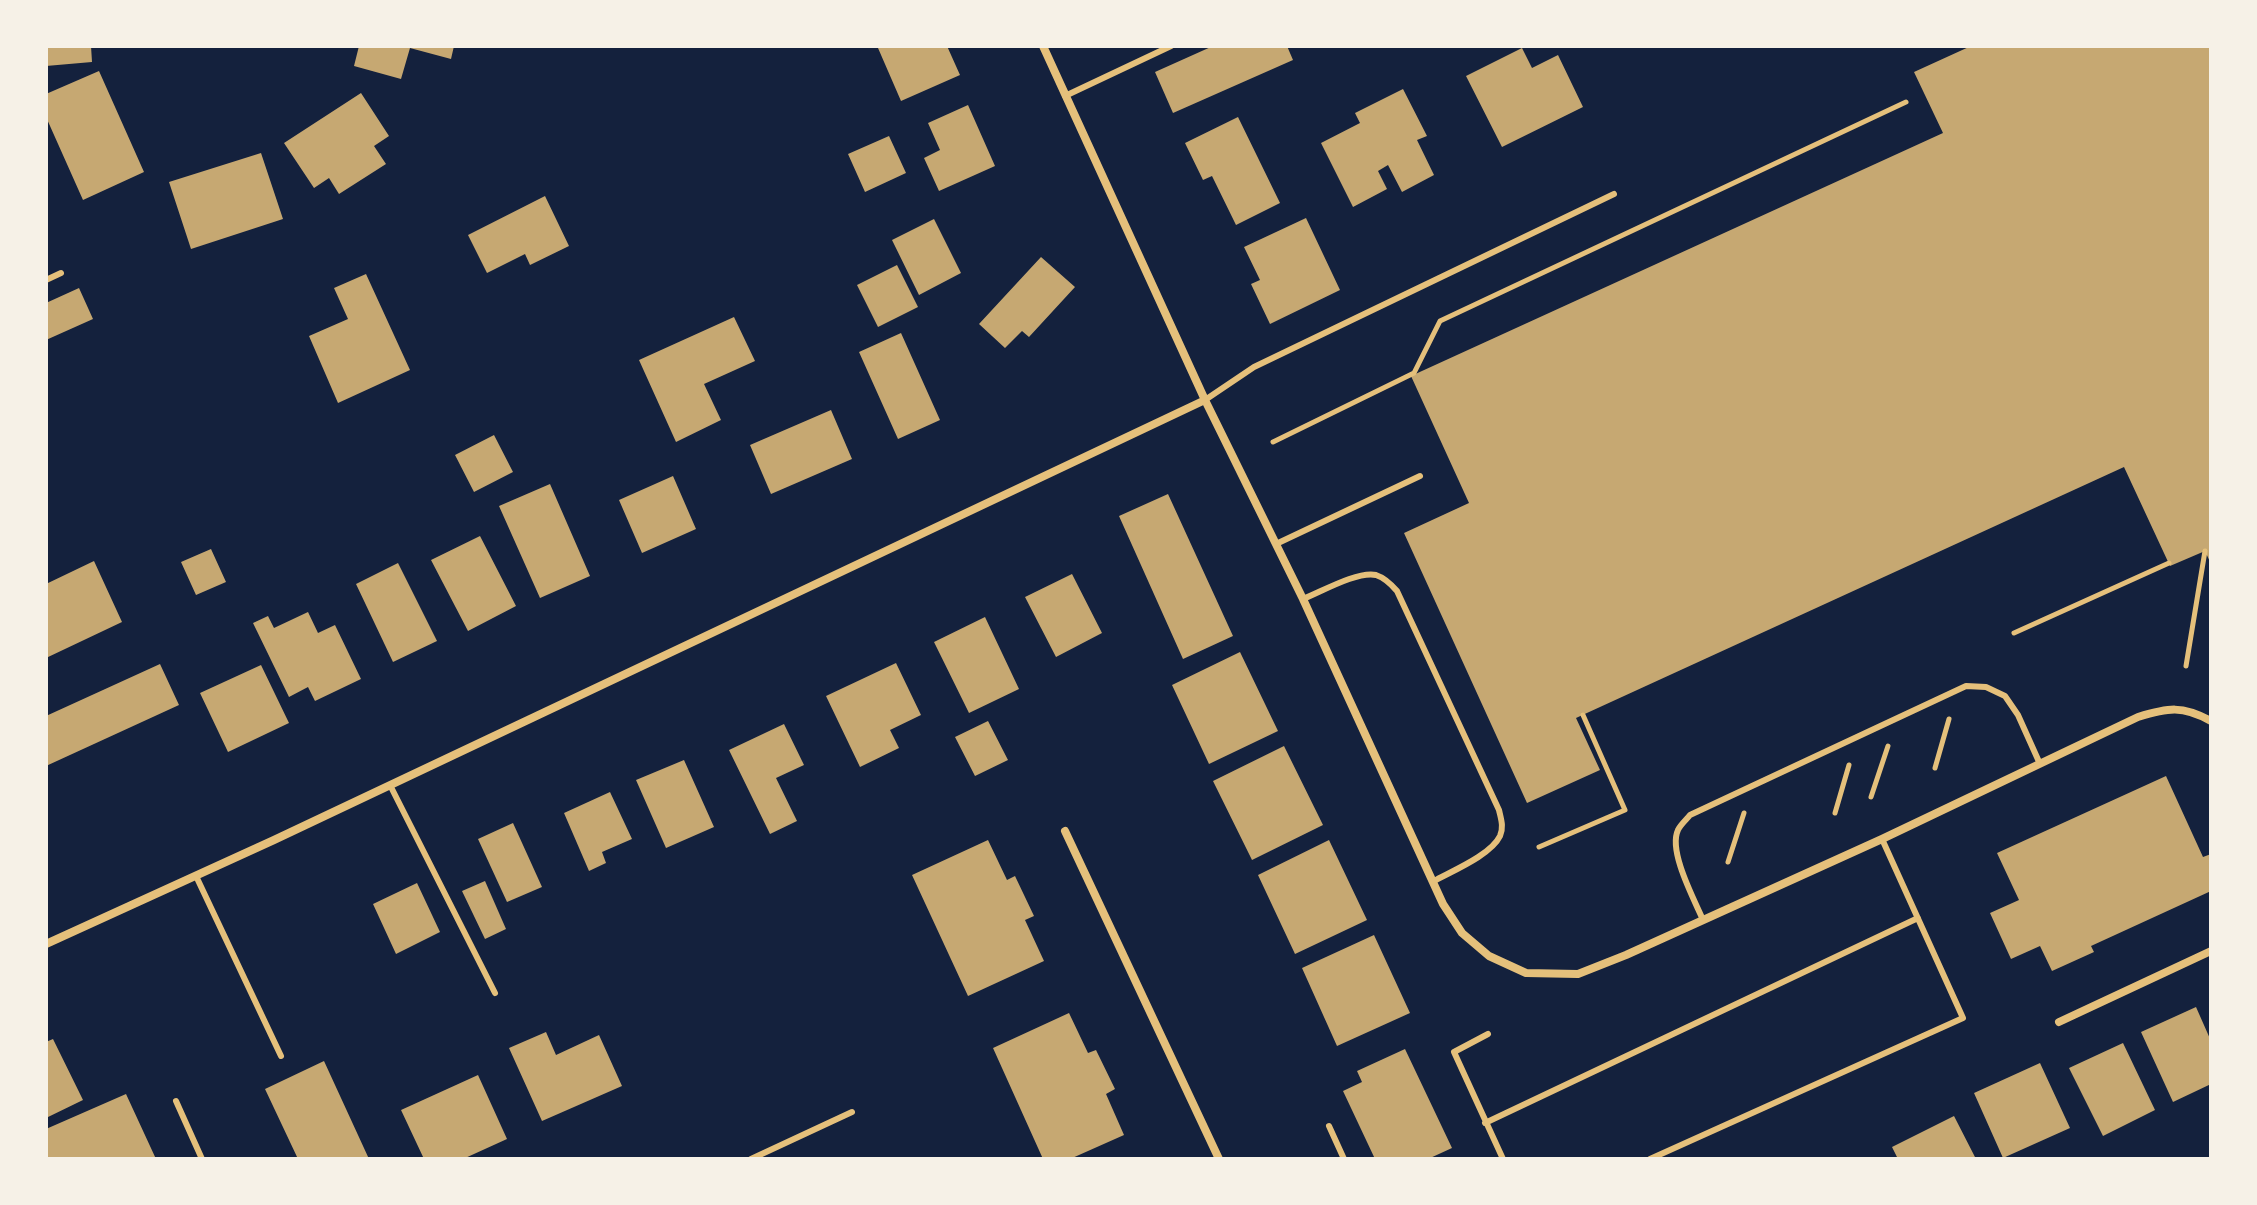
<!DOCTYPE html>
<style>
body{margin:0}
#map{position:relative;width:2257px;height:1205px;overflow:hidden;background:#14213d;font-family:"Nunito Sans",sans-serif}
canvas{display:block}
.frame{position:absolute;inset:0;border:48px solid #f6f1e7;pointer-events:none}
</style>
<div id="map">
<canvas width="2257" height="1205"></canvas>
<div class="frame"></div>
</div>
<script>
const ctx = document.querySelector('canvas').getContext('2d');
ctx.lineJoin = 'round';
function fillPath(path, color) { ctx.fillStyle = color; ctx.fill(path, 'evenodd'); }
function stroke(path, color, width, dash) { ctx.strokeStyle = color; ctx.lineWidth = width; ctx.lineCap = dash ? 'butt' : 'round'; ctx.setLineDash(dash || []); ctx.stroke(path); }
fillPath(new Path2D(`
 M46 46H91L92 62 46 66Z
 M359 46H454L451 59 410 48 401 79 354 66Z
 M882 46H947L960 75 901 101 878 48Z
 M1213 46H1287L1293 60 1173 113 1155 72Z
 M1971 46H2211V564L2205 551 2170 566 2124 467 1576 718 1600 770 1527 803 1404 533 1469 503 1411 376 1943 133 1914 72Z
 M1522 48 1532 68 1558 55 1583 107 1502 147 1466 76Z
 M99 71 144 172 83 200 46 117V94Z
 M1403 89 1427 136 1417 140 1434 175 1402 192 1388 165 1378 171 1387 189 1353 207 1321 143 1360 123 1355 113Z
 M361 93 389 136 374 146 386 164 339 194 329 178 314 188 284 143Z
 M968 105 995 166 939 191 924 158 940 150 928 123Z
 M1238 117 1280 203 1236 225 1212 176 1203 180 1185 143Z
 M889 136 906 173 865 192 848 154Z
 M261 153 283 219 191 249 169 182Z
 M545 196 569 246 530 265 525 254 487 273 468 235Z
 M1306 218 1340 290 1270 324 1251 284 1260 280 1244 247Z
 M934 219 961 273 919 295 892 240Z
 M1041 257 1075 287 1029 337 1022 331 1005 348 979 324Z
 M897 265 918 307 878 327 857 285Z
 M366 274 410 370 338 403 309 336 348 319 334 288Z
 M79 288 93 319 46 340V303Z
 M734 317 755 361 704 384 721 420 676 442 639 360Z
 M901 333 940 420 898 439 859 352Z
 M831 410 852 459 771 494 750 445Z
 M494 435 513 472 474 492 455 455Z
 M673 476 696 529 642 553 619 500Z
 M550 484 590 576 540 598 499 506Z
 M1168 494 1233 636 1183 659 1119 516Z
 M480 536 516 606 468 631 431 560Z
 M211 549 226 582 196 595 181 562Z
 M94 561 122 622 46 658V584Z
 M398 563 437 641 393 662 356 584Z
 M1072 574 1102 633 1056 657 1025 597Z
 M308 612 318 633 335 625 361 679 315 701 308 687 289 697 253 623 268 616 274 628Z
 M985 617 1019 689 969 713 934 642Z
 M1240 652 1278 731 1209 764 1172 685Z
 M896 663 921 715 890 730 899 748 860 767 826 696Z
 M160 664 179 705 46 766V716Z
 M261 665 289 723 228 752 200 693Z
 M988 721 1008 760 975 776 955 737Z
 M784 724 804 765 776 778 797 821 770 834 729 750Z
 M1284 746 1323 825 1252 860 1213 781Z
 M684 760 714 827 666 848 636 780Z
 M2166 776 2203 857 2211 854V891L2091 946 2094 952 2052 971 2040 946 2011 959 1990 913 2019 900 1997 853Z
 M610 792 632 839 602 852 606 863 589 871 564 813Z
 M513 823 542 887 507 902 478 839Z
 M988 840 1007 880 1015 876 1034 916 1025 920 1044 961 968 996 912 875Z
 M1329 840 1367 920 1295 954 1258 875Z
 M485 881 506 929 485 939 462 891Z
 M417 883 440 932 396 954 373 904Z
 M1374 935 1410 1013 1337 1046 1302 968Z
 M2196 1007 2211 1041V1084L2173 1102 2141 1032Z
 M1069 1013 1088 1053 1096 1050 1115 1089 1106 1094 1124 1135 1070 1159H1043L993 1048Z
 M546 1032 556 1055 599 1035 622 1086 542 1121 509 1048Z
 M53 1039 83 1100 46 1118V1042Z
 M2123 1043 2155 1110 2103 1136 2069 1068Z
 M1405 1049 1452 1148 1428 1159H1375L1343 1091 1362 1082 1357 1071Z
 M324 1061 369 1159H298L265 1089Z
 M2040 1063 2070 1128 2003 1158 1974 1093Z
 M478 1075 507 1139 463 1159H424L401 1110Z
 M126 1094 156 1159H46V1129Z
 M1954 1116 1976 1159H1898L1892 1147Z`), '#c6a872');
stroke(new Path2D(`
 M1273 442 1414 373 1440 321 1906 102
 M2014 633 2169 563
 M2186 666 2205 551
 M1935 768 1949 719
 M1871 797 1888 746
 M1835 813 1849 765
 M1539 847 1625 810 1583 715
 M1728 862 1744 813`), '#e5c07b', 5);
stroke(new Path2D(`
 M1065 96 1171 46
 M46 280 61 273
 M1205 400 1254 367 1614 194
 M1276 544 1420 476
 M1303 599C1321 592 1357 571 1376 575 1385 578 1391 584 1397 591L1499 810C1501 819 1504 827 1500 836 1491 855 1452 871 1434 881
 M390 785 495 993
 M196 876 281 1056
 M1703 920C1694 899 1668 851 1678 830 1680 825 1687 819 1690 815L1966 686 1986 687 2005 696 2018 715 2040 764
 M1488 1034 1454 1052 1503 1159
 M176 1101 202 1159
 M1485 1123 1918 918
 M1329 1126 1344 1159
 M751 1159 852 1112
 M1650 1159 1963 1018 1882 839`), '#e5c07b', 6);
stroke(new Path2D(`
 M1043 46 1205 400 1303 599 1443 904 1462 933 1489 956 1526 973 1578 974 1626 955 1882 839 2138 717C2168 708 2182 705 2211 721
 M1065 831 1219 1159
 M46 944 274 840 1205 400
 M2059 1022 2211 951`), '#e5c07b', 8);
</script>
